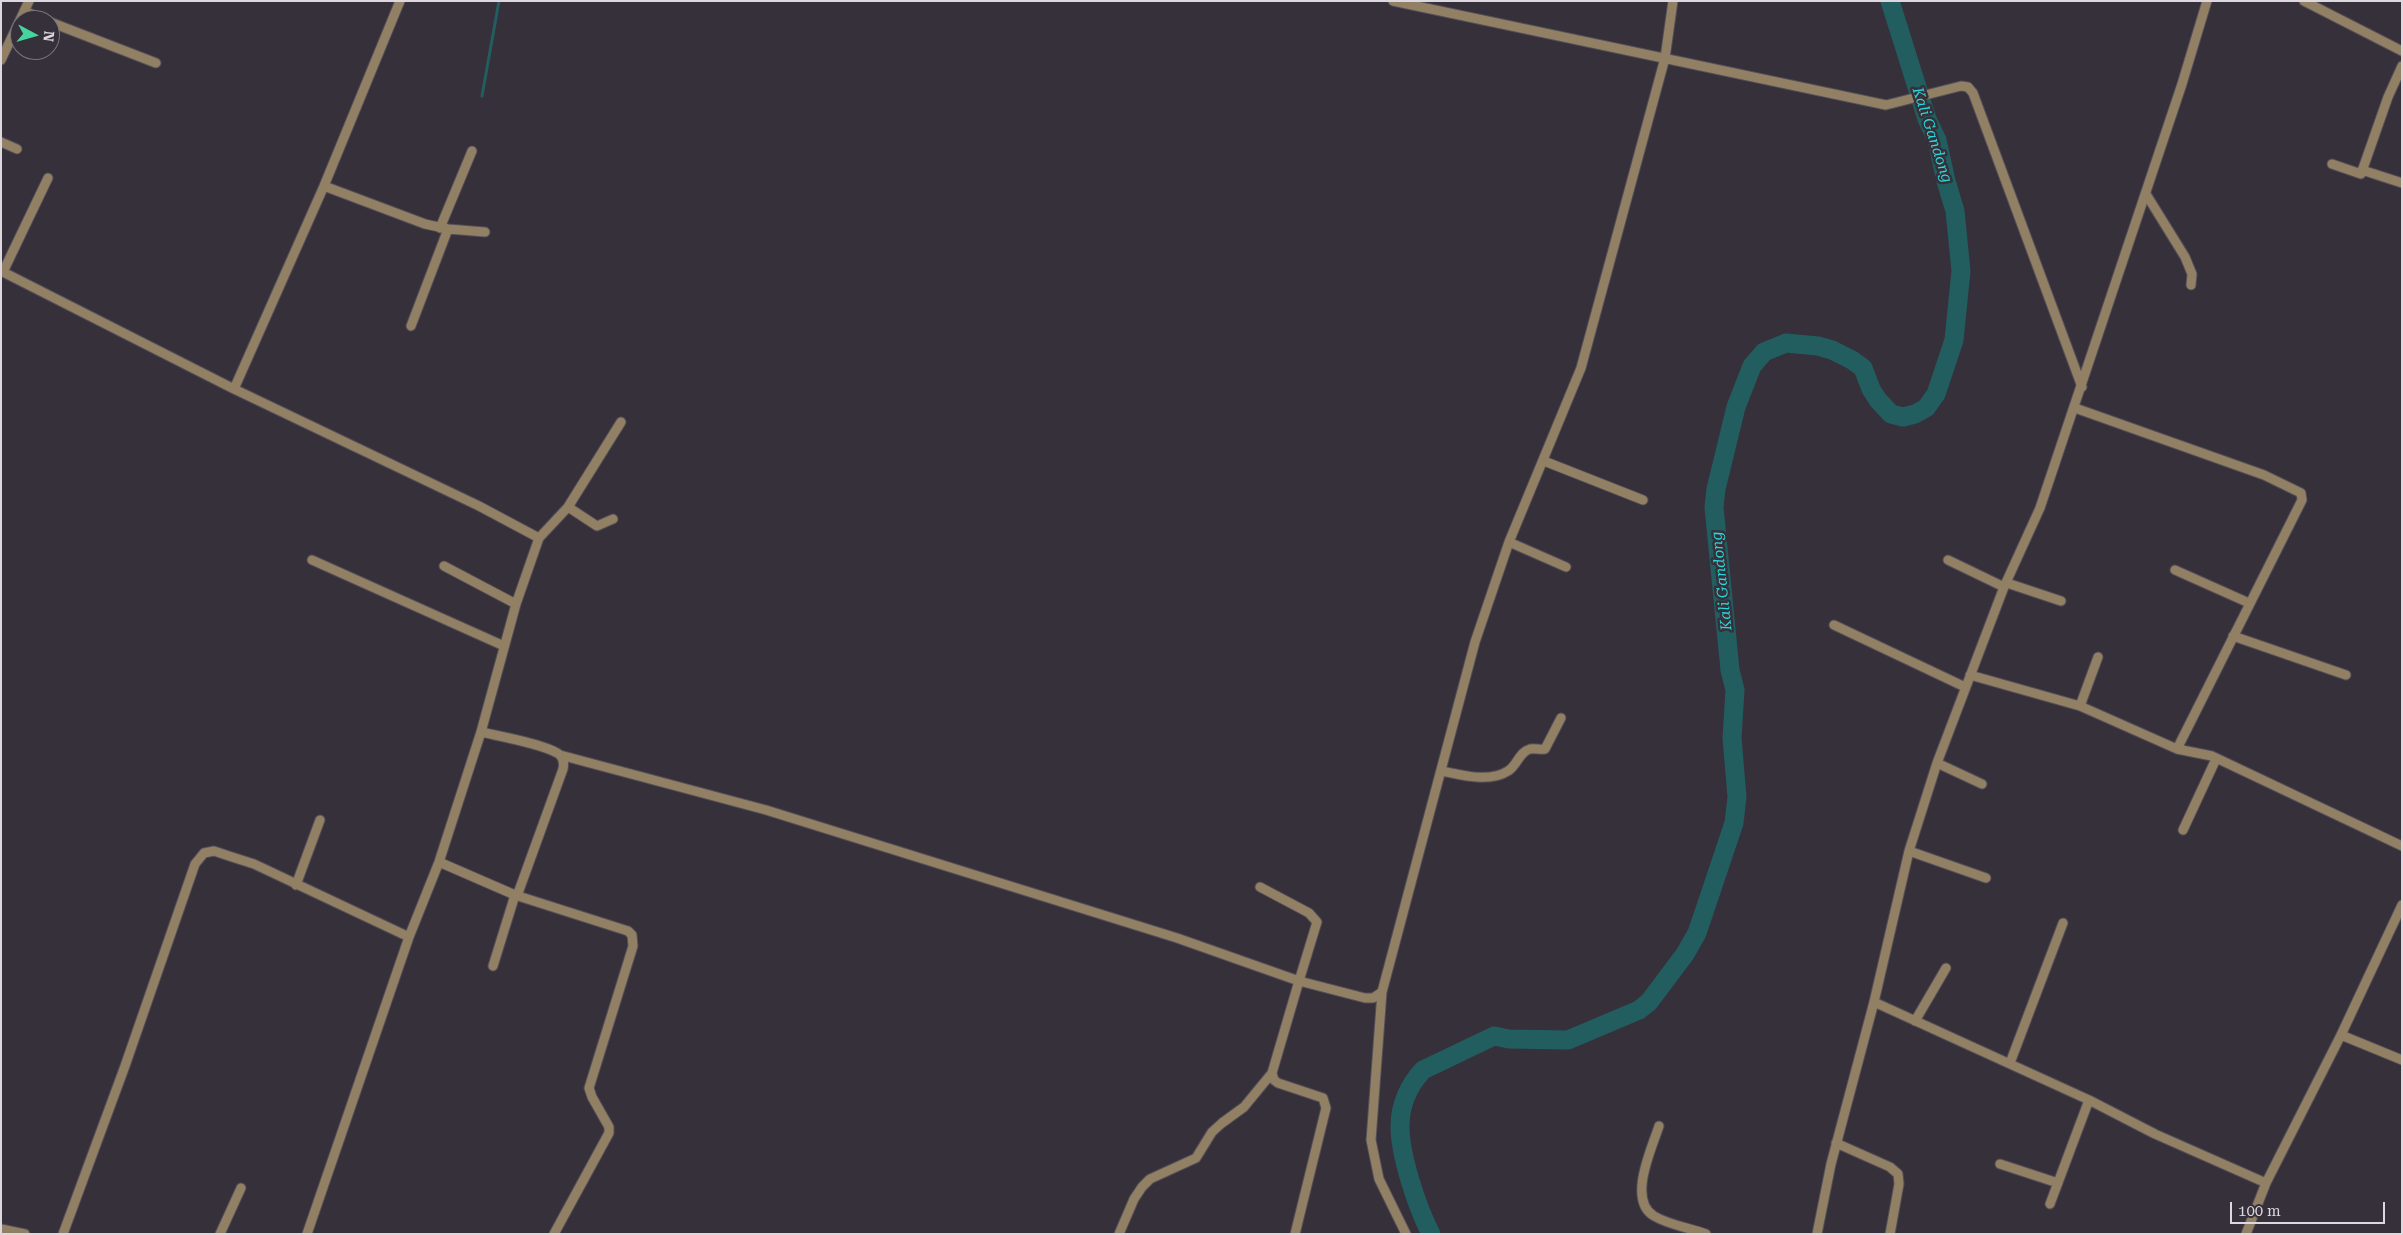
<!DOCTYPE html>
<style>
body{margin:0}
#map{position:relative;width:2403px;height:1235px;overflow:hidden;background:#36303a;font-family:"Roboto Serif",serif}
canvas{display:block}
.frame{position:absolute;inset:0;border:2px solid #ddd8df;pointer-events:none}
.north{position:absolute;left:10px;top:10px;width:50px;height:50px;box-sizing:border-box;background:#36303a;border:1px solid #79737c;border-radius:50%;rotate:96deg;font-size:14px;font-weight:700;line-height:20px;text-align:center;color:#ddd8df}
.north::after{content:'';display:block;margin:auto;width:18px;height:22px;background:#46d49e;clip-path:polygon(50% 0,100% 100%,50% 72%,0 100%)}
.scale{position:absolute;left:2230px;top:1202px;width:155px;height:22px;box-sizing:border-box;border:2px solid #ddd8df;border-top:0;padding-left:6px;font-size:15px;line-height:18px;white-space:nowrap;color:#ddd8df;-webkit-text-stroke:4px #36303a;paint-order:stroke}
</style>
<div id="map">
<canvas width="2403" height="1235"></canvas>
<div class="frame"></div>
<div class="north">N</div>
<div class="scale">100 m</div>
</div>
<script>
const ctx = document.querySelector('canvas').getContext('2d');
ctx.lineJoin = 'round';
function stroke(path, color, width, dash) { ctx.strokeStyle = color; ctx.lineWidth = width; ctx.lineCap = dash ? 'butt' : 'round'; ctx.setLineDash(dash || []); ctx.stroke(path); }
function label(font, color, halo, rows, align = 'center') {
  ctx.font = font + ' "Roboto Serif",serif'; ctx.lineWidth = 5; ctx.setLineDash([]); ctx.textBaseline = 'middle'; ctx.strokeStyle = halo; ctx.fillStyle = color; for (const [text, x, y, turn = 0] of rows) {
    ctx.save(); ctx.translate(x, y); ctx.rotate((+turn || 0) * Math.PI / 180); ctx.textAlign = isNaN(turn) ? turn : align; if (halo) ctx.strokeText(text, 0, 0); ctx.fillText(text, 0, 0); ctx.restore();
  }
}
stroke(new Path2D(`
 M482 96 499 1`), '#225e5f', 3);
stroke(new Path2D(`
 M1431 1234C1417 1207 1400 1156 1400 1126 1400 1105 1409 1085 1423 1070L1494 1036 1509 1039 1568 1040 1639 1010 1649 1002 1685 954 1697 933 1734 823 1737 797 1732 738 1735 690 1730 670 1714 507 1716 489 1736 407 1752 366 1764 352 1786 343 1818 346 1832 350 1852 360 1863 368 1871 389 1878 400 1891 414 1903 417 1915 414 1926 408 1936 394 1954 340 1961 271 1955 211 1946 181 1937 140 1927 119 1890 1`), '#225e5f', 19);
const minor = new Path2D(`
 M1393 1 1886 105 1961 86 1968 87 1973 93 2082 387
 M2304 1 2402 51
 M24 11 46 20
 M50 22 156 63
 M1 60 29 1
 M1 142 17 149
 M2332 164 2361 174 2388 97 2402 66
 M2362 170 2402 183
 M324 186 425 224 448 229 485 232
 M2146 194 2185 257 2192 274 2191 285
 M440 228 472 151
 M1 271 234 389 479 506 539 538 516 604 481 732 439 862 409 937 307 1234
 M3 272 48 178
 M411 326 448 229
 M234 389 324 186 400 1
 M2075 408 2264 475 2301 493 2302 500 2177 749
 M1544 461 1643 500
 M568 507 597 526 613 519
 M539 538 568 507 621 422
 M1509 542 1566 567
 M312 560 504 646
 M1948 560 2004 587
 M444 566 516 604
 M2175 570 2249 603
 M2007 583 2061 601
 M1834 625 1965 687
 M2233 636 2346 675
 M1970 675 2080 706 2177 749 2212 756 2402 846
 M2080 706 2098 657
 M481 732C498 736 549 745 560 755 564 759 564 764 563 769L517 896
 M560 755 766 810 1177 938 1299 981 1317 922 1309 913 1260 887
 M1937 763 1982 784
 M1442 771C1462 775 1489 783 1508 771 1517 766 1519 752 1530 749 1535 748 1540 750 1545 749L1561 718
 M2183 830 2216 759
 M1909 851 1986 878
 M439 862 515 895 628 931 632 935 633 946 589 1088 592 1097 609 1127V1133L554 1234
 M296 885 320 820
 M493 966 515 895
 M1382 992 1371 1140 1379 1179 1406 1234
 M1874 1002 2089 1100 2155 1134 2266 1183 2246 1234
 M1915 1021 1946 968
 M2341 1035 2402 1060
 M2010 1063 2063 923
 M1659 1126C1652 1148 1627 1200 1654 1216 1669 1225 1690 1228 1706 1234
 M1836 1143 1890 1167 1898 1174 1899 1184 1890 1234
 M2000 1164 2058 1183
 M2266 1183 2341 1035 2402 905
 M2050 1204 2089 1100
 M1 1229 25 1234
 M63 1234 125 1066 195 864 204 853 214 851 232 857 254 864 409 937
 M220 1234 241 1188
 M1119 1234 1134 1199 1142 1187 1150 1179 1196 1158 1212 1132 1222 1123 1244 1107 1272 1073
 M1295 1234 1326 1108 1323 1098 1278 1083 1274 1080 1272 1073 1299 981 1365 998H1373L1382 992 1475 642 1509 542 1581 368 1665 58 1673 1
 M1817 1234 1831 1164 1874 1002 1909 851 1937 763 2004 587 2040 508 2182 84 2207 1`);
stroke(minor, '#544e58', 11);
stroke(minor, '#918063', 9);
label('italic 15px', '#29dadc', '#36303a', [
 ["Kali Gandong",1932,135,72],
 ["Kali Gandong",1722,581,-96]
]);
</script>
